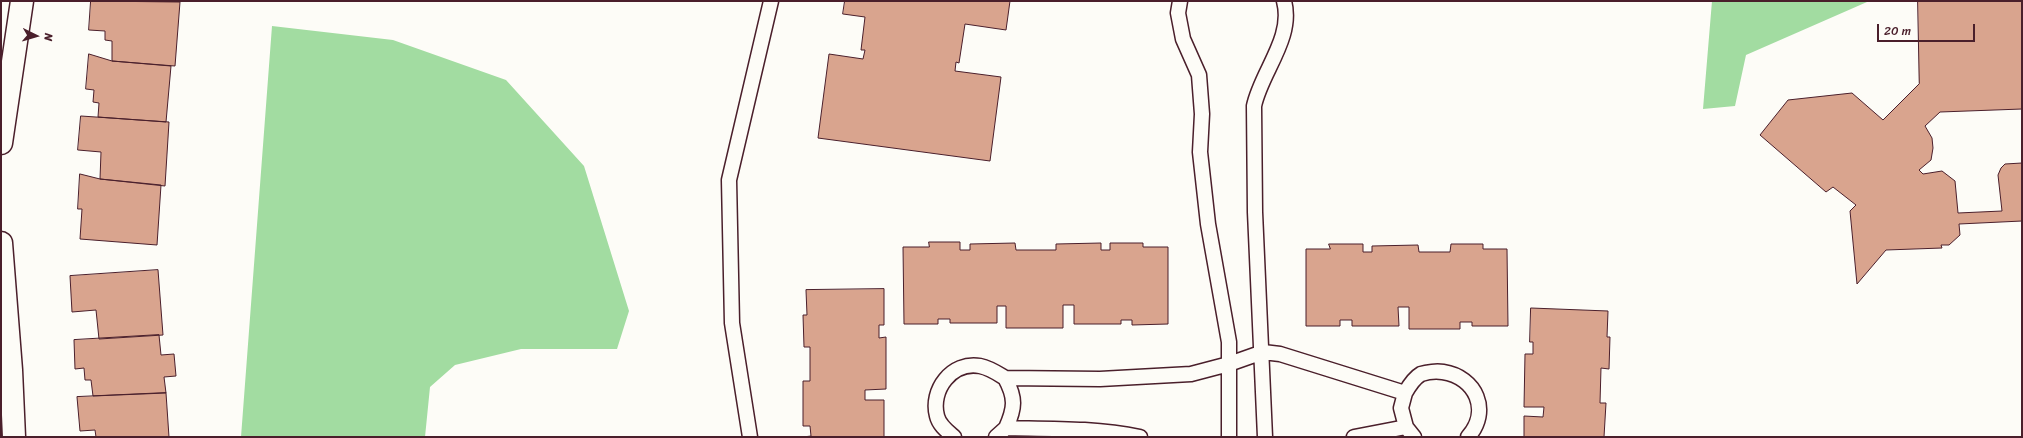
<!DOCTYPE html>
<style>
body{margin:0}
#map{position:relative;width:2023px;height:438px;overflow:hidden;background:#fdfcf7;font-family:Sriracha,sans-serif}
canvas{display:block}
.frame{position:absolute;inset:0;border:2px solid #4a1f2b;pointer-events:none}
.north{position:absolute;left:16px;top:16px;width:40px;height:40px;-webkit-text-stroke:3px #fdfcf7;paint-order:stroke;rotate:95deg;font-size:11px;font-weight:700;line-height:16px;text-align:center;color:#4a1f2b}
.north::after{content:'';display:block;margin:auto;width:14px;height:18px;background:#4a1f2b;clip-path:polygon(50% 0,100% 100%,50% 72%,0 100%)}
.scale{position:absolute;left:1877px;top:24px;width:98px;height:18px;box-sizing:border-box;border:2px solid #4a1f2b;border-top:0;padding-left:5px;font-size:12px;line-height:14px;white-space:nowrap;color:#4a1f2b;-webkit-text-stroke:3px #fdfcf7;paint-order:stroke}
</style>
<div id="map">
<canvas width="2023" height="438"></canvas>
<div class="frame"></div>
<div class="north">N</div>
<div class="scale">20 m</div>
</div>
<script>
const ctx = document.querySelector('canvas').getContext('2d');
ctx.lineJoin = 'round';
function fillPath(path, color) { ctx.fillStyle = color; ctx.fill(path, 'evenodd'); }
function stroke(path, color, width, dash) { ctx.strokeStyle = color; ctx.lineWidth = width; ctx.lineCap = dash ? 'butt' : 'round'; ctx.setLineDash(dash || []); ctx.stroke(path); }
fillPath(new Path2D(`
 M1712 1H1867V2L1746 55 1735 106 1703 109Z
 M272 26 393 40 506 80 584 166 629 311 617 349H521L455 365 430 387 425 437H241Z`), '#a2dca1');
const building = new Path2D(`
 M91 1 180 2 175 66 112 61V41L105 40V31L89 30Z
 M845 1H1010L1006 30 965 24 959 63 956 62 955 71 1001 77 990 161 818 138 829 54 863 59 865 50H861L865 17 843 14Z
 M1918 1H2022V109L1940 112 1925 126 1932 138 1933 148 1931 160 1919 170 1923 174 1942 171 1955 181 1958 213 2002 211 1998 175 2001 168 2005 164 2022 163V221L1959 224 1960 235 1949 245H1941L1942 248 1886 250 1857 284 1850 211 1856 205 1833 187 1826 192 1760 135 1788 100 1852 93 1883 120 1919 84Z
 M89 54 112 61 171 66 166 122 98 117 99 103 93 102 94 90 86 89Z
 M81 116 169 122 165 186 100 179 101 152 78 150Z
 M80 174 100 179 161 185 157 245 80 239 82 209H78Z
 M929 242H960V250H970V244L1015 243 1016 250H1056V244L1101 243V250H1110V243H1143V247H1168V324L1132 325V320H1121V324H1074V305H1063V328H1006V306H997V323H950V319H938V324H904L903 247H929Z
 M1329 244H1363V252H1372V246L1418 245 1419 252H1450L1451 244H1483V249H1507L1508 326H1472V322H1460V329H1409V307H1398L1399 326H1352V320H1340V326H1306V249H1330Z
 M158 270 163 335 99 339 96 310 72 312 70 276Z
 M884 289V325H879V338L886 337V389L865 390V400H884V437H803L811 436 810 426H803V381H810V347H804L803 315H807L806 290Z
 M1531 308 1608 311 1607 337H1610L1609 369 1601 368 1600 403H1606L1604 437H1524V416L1543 417 1544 407H1524L1525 354H1533V342H1530Z
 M159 335 161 355 174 354 176 376 164 377 166 393 93 396 91 380H85L84 368 75 369 74 340Z
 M166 393 169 437H96L95 430 80 431 77 397Z`);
fillPath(building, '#d9a48e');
stroke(building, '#4a1f2b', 1);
const lane = new Path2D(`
 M1180 1 1178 13 1183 39 1199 75 1202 114 1200 152 1208 224 1229 342V437
 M1005 378C1016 398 1015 408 1006 428
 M1405 393 1401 408 1406 427
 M750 437 732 323 729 180 771 1
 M954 437C947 431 939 425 937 416 930 390 952 361 980 366 990 368 997 373 1005 378L1100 379 1191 374 1229 364 1263 352 1280 354 1405 393C1409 386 1414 378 1421 374 1427 372 1437 371 1443 372 1476 377 1491 411 1468 437
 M996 437 1006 428C1051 429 1096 428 1140 437
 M1265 437 1255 212 1254 106C1261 72 1294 38 1284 1
 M1354 437 1406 427 1414 437`);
const street = new Path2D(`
 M1 143 22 1
 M1 243 11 370 14 437`);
stroke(lane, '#4a1f2b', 17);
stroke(street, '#4a1f2b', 25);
stroke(lane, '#fdfcf7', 14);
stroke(street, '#fdfcf7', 22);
</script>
